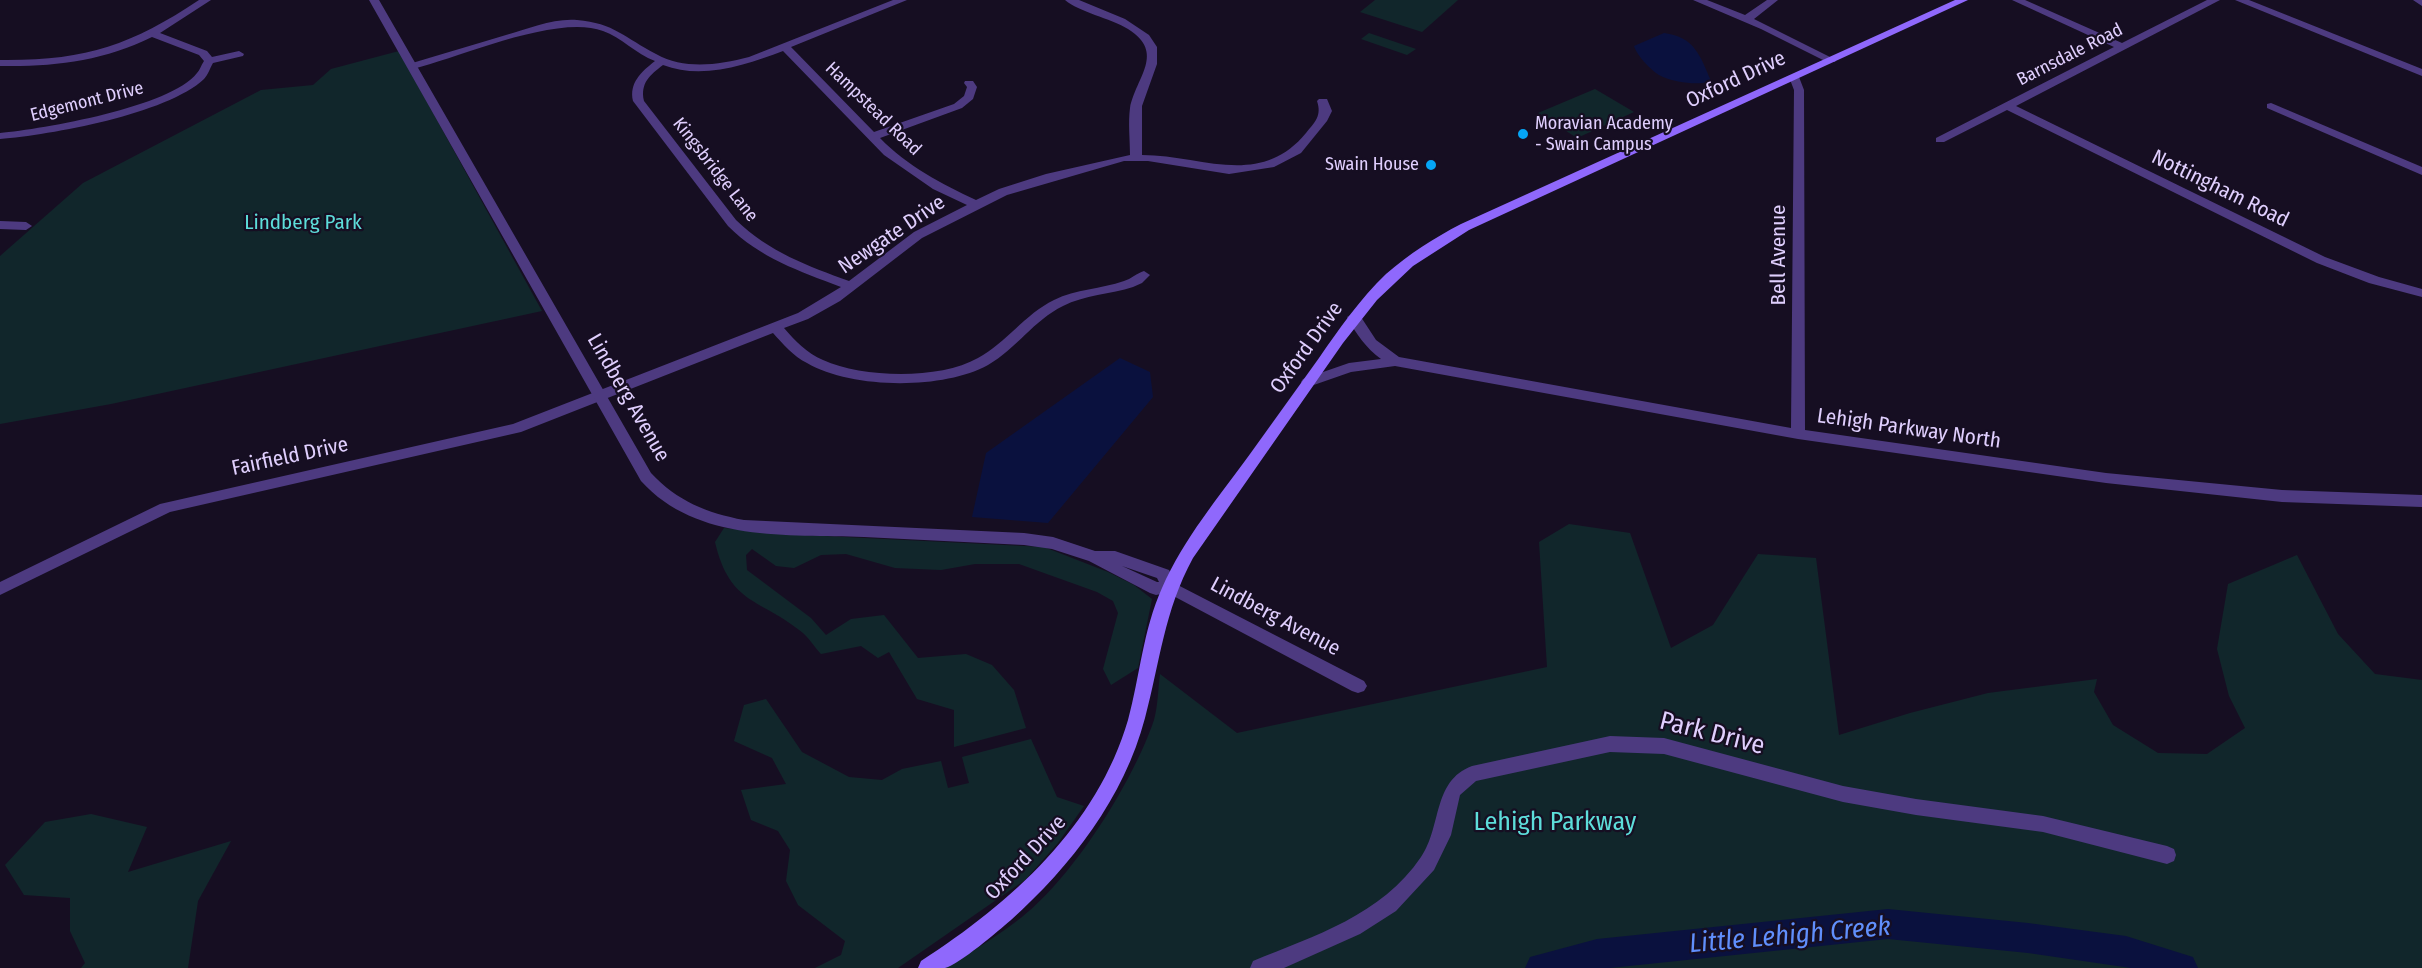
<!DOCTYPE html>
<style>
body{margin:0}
canvas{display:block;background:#160e22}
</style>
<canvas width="2422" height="968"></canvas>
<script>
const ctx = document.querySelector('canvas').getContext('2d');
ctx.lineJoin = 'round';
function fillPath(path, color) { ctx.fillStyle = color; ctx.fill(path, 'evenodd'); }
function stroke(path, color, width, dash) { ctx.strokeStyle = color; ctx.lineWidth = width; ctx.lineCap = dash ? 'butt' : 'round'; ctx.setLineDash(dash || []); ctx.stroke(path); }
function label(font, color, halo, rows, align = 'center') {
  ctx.font = font + ' "Fira Sans Condensed",sans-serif'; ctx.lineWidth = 4.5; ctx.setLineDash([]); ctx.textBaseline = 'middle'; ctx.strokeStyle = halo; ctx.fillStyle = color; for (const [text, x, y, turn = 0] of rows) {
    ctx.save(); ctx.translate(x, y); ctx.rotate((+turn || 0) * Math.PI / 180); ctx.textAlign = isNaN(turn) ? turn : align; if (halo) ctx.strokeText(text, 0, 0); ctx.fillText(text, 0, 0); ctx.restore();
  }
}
fillPath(new Path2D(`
 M1375 0H1458L1422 32 1360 12Z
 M1369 33 1416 49 1407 55 1361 39Z
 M399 51 542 311 111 404 0 424V256L83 183 261 90 313 85 331 69Z
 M1595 89 1634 112 1577 138 1538 113Z
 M1569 524 1630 533 1671 648 1713 625 1758 554 1816 558 1839 735 1910 713 1988 693 2097 679 2094 692 2113 725 2158 753 2207 754 2245 728 2229 696 2217 649 2228 584 2297 555 2338 634 2375 674 2422 680V968H945C971 952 998 936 1022 917 1073 877 1133 782 1154 720 1158 706 1158 689 1160 674L1237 733 1547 667 1539 542Z
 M724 528 805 535 1044 547 1108 572 1134 585 1152 599 1138 668 1111 685 1103 669 1118 613 1113 601 1097 592 1019 564H975L941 570 895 568 846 554 821 555 794 568 776 566 752 549 746 555 747 570 811 618 826 635 851 619 884 615 918 658 966 654 992 665 1014 690 1026 728 954 747V710L917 699 889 652 878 658 861 646 821 654C815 648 810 639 803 633 761 598 730 606 715 542Z
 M766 699 802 752 849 777 882 780 902 769 941 761 948 788 969 783 962 757 1031 739 1057 797 1084 806 1058 843 1025 880 898 968H815L841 955 845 941 798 905 786 881 790 850 778 831 751 820 741 790 786 784 772 758 734 741 744 705Z
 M91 814 147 827 128 872 231 841 198 901 188 968H81L85 963 70 931V898L24 895 5 865 45 822Z`), '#11262b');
fillPath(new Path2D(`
 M1664 33C1695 37 1700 56 1711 81 1699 86 1675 82 1663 77 1653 73 1637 56 1634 46Z
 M1120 358 1150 372 1153 397 1048 523 972 517 986 453Z`), '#0a113e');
fillPath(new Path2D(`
 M1888 909 2028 923 2126 936 2193 957 2198 968H2131L2028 953 1888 939 1610 968H1525L1530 957 1597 939Z`), '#0a113e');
fillPath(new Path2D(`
 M199 0H211L160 33 207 51 212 57 239 51 244 54 243 56 213 63C210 68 208 75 204 79 167 114 50 135 0 139V133C43 129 171 107 197 73 200 70 201 65 204 61L199 55 152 37C103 61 54 67 0 66V60C84 61 130 46 199 0Z
 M893 0H907L791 47 874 132 954 104 964 96 967 87 964 83 965 81H973L977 87 973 99 962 108 880 138C907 166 942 184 976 200L999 189 1046 174 1130 155C1130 139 1128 123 1130 108 1136 77 1166 53 1128 29 1110 18 1079 12 1065 0H1079L1125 19 1149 35 1157 47V64L1142 106V155C1201 155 1260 189 1306 133 1315 122 1322 116 1317 101L1319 99H1327L1332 111 1327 121 1301 153 1274 167 1229 174 1148 161H1124L1007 195 922 238 840 301 808 319 784 328C795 341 807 353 823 360 863 378 939 380 978 358 1006 343 1025 314 1054 300 1076 289 1101 289 1124 281 1131 279 1137 273 1144 271L1150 275 1142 283 1133 287C1111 294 1084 295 1063 306 1034 320 1016 349 988 365 943 390 851 389 807 363 793 356 783 344 773 333L521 432 170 512 0 595V582L160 504 513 424 798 313 841 287C799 271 760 258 728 226L633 101C629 83 641 72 655 61 636 54 621 37 603 31 557 14 461 57 413 69L409 68V64C441 54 474 45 506 35 528 29 554 18 577 20 614 23 625 38 656 54 685 70 718 65 749 57ZM783 51 884 155 933 189 967 205 914 232 849 281C808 266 769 252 736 220L644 101C640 83 650 75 663 65 702 80 746 65 783 51Z
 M1693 0H1707L1745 15 1767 0H1778L1754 19 1836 60 1835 62H1827L1761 29Z
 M2012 0H2025L2122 43 2207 0H2220L2016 106 2325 257 2379 277 2422 289V297L2369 283 2317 263 2007 110 1944 142H1936V138L2114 47Z
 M2235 0H2249L2422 69V76Z
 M2413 0H2422V6Z
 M1794 74 1799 77 1804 90 1805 430 2106 473 2282 490 2422 495V507L2282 502 2106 483 1798 439 1395 366 1351 372 1308 387 1303 385 1301 382 1303 379 1349 363 1381 359C1366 348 1356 334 1347 317L1354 313 1359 314 1376 340 1399 357 1791 428 1794 90 1789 77Z
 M2271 103 2422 167V175L2267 108V104Z
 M0 221 26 222 32 226 26 230 0 229Z
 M1170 581 1364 681 1367 686 1364 691 1358 693 1352 691 1164 591 1162 587 1164 583Z
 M1610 736 1664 738 1843 786 1916 799 2043 816 2167 846 2174 849 2176 855 2174 861 2167 864 2043 832 1916 815 1843 802 1664 754 1610 752 1476 781 1460 795 1451 835 1434 870 1396 911 1360 934 1284 968H1250L1253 961C1314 936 1382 915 1421 857 1442 827 1432 781 1472 766Z`), '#4d3a80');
fillPath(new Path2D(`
 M369 0H379L651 473C677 501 707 513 744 520L1024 533 1053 537 1095 551H1115L1169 570 1178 587 1176 591 1156 595 1150 593 1089 561 1052 549 1024 545C971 542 917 540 864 537 788 534 697 543 641 481ZM1122 566 1157 578 1159 582H1157Z`), '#4d3a80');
fillPath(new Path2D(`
 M1955 0H1968L1469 230 1413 266 1377 300 1343 343 1193 558C1164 611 1160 662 1145 718 1124 798 1071 866 1011 920 998 931 960 964 945 968 938 968 926 968 918 968L921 961C1011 903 1097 826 1128 720 1140 676 1143 630 1162 588 1184 538 1219 497 1250 454 1273 422 1296 390 1319 358 1339 329 1360 299 1386 274 1409 254 1434 238 1461 224Z`), '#8f68fc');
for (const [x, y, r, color] of [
 [1523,134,6,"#05a5f5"],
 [1431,165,6,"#05a5f5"]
]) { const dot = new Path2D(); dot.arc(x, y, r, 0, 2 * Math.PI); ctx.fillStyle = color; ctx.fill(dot); stroke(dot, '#160e22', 2); }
label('18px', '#e0cffe', '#160e22', [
 ["Barnsdale Road",2070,55,-27],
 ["Edgemont Drive",87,102,-14],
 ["Hampstead Road",873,109,44],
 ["Kingsbridge Lane",715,170,52]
]);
label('18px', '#e0cffe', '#160e22', [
 ["Moravian Academy",1535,124],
 ["- Swain Campus",1535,145],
 ["Swain House",1419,165,"right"]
], 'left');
label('21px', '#e0cffe', '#160e22', [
 ["Oxford Drive",1736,80,-25],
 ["Nottingham Road",2220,189,26],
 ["Newgate Drive",892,235,-34],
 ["Bell Avenue",1779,255,-90],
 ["Oxford Drive",1307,348,-54],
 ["Lindberg Avenue",628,398,60],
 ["Lehigh Parkway North",1909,429,8],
 ["Fairfield Drive",290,457,-12],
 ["Lindberg Avenue",1275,617,28],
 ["Oxford Drive",1026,858,-47]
]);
label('21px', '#5dddda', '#160e22', [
 ["Lindberg Park",303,223]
]);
label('26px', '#e0cffe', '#160e22', [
 ["Park Drive",1712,734,14]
]);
label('26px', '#5dddda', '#160e22', [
 ["Lehigh Parkway",1555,823]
]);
label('italic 27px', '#608ffc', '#160e22', [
 ["Little Lehigh Creek",1790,936,-5]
]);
</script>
